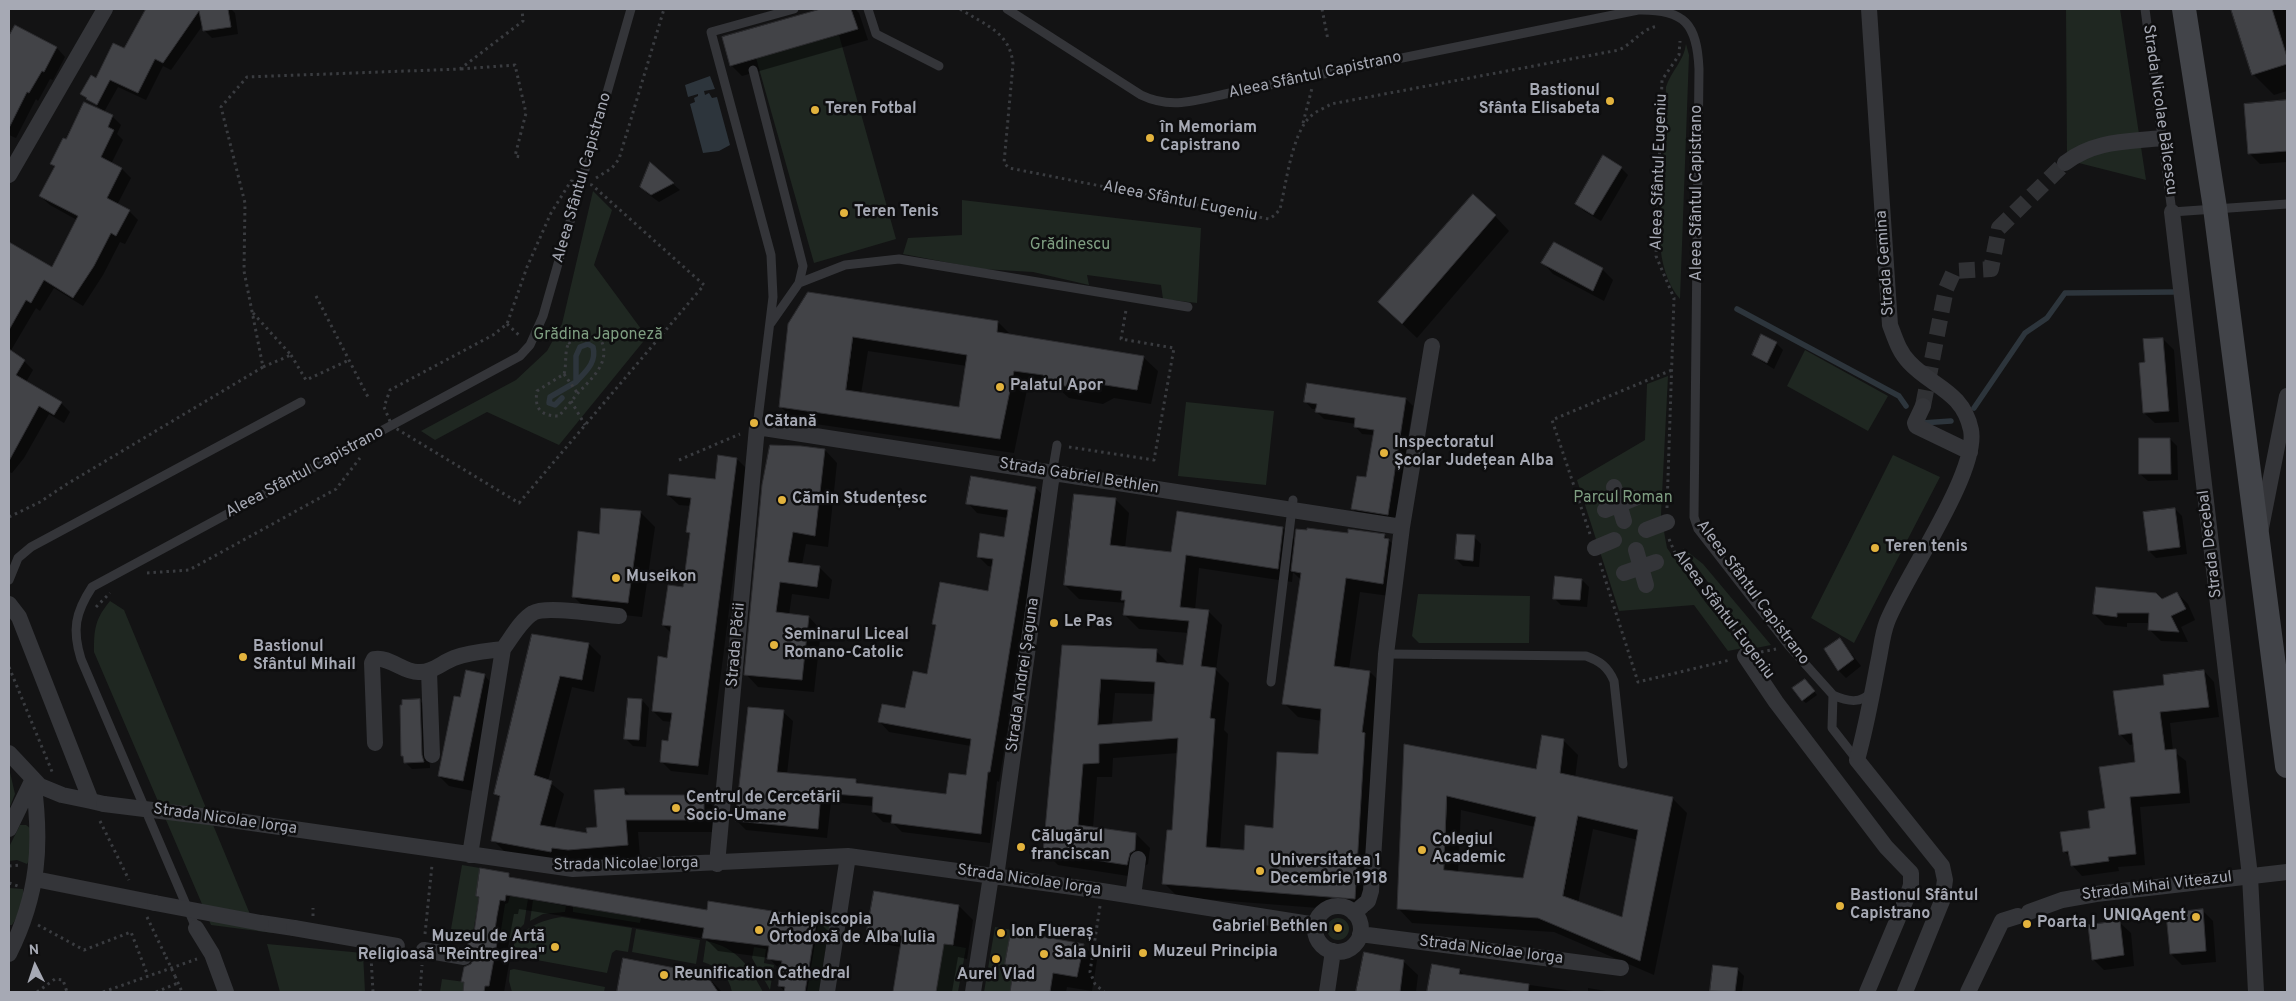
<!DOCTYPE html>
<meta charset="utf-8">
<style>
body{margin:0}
#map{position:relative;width:2296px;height:1001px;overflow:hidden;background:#131314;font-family:Overpass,sans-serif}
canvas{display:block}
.frame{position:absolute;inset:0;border:10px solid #a6a9b4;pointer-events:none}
.north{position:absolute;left:10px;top:941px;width:50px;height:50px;-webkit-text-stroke:4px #0e0e0f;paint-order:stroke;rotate:356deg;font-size:14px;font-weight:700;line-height:20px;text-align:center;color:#a6a9b4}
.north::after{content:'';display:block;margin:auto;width:18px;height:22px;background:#a6a9b4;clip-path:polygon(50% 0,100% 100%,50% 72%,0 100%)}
</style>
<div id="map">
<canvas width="2296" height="1001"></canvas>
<div class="frame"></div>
<div class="north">N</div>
</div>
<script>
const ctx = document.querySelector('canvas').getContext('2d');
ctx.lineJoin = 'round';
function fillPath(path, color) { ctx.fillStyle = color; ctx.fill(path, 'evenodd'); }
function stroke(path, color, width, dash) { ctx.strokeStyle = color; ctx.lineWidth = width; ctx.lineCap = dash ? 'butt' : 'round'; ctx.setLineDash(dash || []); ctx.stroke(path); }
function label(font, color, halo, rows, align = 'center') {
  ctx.font = font + ' Overpass,sans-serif'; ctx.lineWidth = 5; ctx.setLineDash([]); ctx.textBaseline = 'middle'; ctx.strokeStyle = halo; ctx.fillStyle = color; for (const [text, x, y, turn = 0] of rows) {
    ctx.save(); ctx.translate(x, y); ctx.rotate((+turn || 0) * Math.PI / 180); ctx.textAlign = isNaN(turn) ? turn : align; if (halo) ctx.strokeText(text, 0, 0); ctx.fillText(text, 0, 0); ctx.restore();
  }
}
fillPath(new Path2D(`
 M2066 9H2120L2146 180 2067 160Z
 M839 35 896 239 814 263 756 58Z
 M1686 44 1689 55 1680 299C1667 285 1661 261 1660 242L1666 87C1671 71 1684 61 1686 44Z
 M593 191 612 210 594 265 647 337 559 445 487 412 435 440 421 431 516 380 547 351 562 324Z
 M962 200 1201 228 1197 303 1163 299 1161 285 1087 275 1089 285 1033 272 982 269 903 254 908 238 962 235Z
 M1805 350 1888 396 1868 431 1787 386Z
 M1668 376 1661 515 1667 548 1706 603 1743 648 1728 651 1694 605 1619 611 1577 480 1645 440 1647 384Z
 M1186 402 1274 411 1266 485 1178 476Z
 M1893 455 1940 477 1854 643 1811 618Z
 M1683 548 1703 564 1771 645 1756 648Z
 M1418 594 1530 596 1529 643H1419L1412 636Z
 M110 601 124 610 252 919 273 933 211 925 94 652C94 629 95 619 110 601Z
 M9 768 15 794 9 809Z
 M20 825H26L30 828 31 857 27 864 17 860 9 861 10 845Z
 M462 865 480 868 476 896 479 897 473 933 451 929Z
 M9 888 23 889C24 901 19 915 12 925H9Z
 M510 896 528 899 524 924 507 942 503 941 500 936 505 904 508 903Z
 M533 900 566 906 565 912 543 914 530 921Z
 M573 906 641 918 640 923 573 912Z
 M562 917 632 928 628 952 616 950 612 953 607 973 515 956 512 954C512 931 543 919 562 917Z
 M1327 929a11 11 0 1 1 22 0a11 11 0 1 1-22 0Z
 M819 919 830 921 819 992H807Z
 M995 927 1035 934 1011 931 1014 966 1010 992H984Z
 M636 929 700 940 696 964 632 952Z
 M706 941C737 947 750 967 763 992H732C729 976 718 967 703 962Z
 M267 944 363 953 365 992H280Z
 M944 944 966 948 958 992H936Z
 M754 947 766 949 764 963 774 965 770 990 752 958Z
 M514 969 605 987 604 992H512L509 981 510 970Z
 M442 979 465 982 463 992H440Z`), '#1f2721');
fillPath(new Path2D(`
 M710 76 715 89 704 91 705 95 709 93 712 98 717 97 730 145 719 151 703 153 690 104 695 102 694 98 698 96V94L688 97 685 85Z`), '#2d353c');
fillPath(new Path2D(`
 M147 9H231L235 13 238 34 212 38 204 30 203 25 171 70 163 66 146 100 118 87 104 112 112 116 121 125 117 134 123 140 111 164 122 169 131 178 117 205 129 211 138 220 125 244 120 242 103 275 83 306 54 288 40 311 36 308 10 352 24 361 33 370 26 382 61 403 70 412 64 423 49 414 24 458 12 473 9 472V248L11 244 52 268 77 220 50 205 40 196 55 167 51 163 67 141 100 111 101 109 82 94 124 50Z
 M826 9H855L859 13 868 40 742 76 731 65 723 38Z
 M2232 9H2286L2287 91 2274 95 2253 74Z
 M15 26 57 48 65 57 53 80 50 79 38 101 36 99 16 138 9 135V39Z
 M2287 102V162L2260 164 2249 153 2245 105Z
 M651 164 673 184 680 190 659 202 648 194 641 187Z
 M1621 168 1628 175 1601 221 1584 211 1577 204Z
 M1495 216 1509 231 1417 338 1395 317Z
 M1543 263 1602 269 1613 280 1604 301 1553 274Z
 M998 322 1012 336 1143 357 1158 371 1151 404 1114 398 1103 404 1069 398 1059 389 1028 385 1014 453 795 421 780 406 790 325ZM868 351 967 366 961 409 861 394Z
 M2163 339 2174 350 2179 422 2155 423 2144 413 2146 364Z
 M1776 343 1783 350 1774 369 1761 361 1753 354Z
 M1406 399 1413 406 1395 521 1360 516 1353 509 1367 478 1374 435 1362 434 1355 426 1356 424 1324 419 1317 412V409H1312L1305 401Z
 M2170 439 2177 446 2178 480 2148 481 2140 474Z
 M825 450 837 463 828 547 806 544 802 565 819 567 832 580 829 599 792 594 789 615 809 617 821 630 814 692 758 687 746 674 763 485Z
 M737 459 747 469 708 775 671 771 661 761 669 742 672 722 663 721 653 711 668 659 671 633 663 625 684 588 691 535 688 532 691 506 679 505 668 495 717 480Z
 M1036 488 1045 498 999 782 997 781 990 843 902 832 893 823 883 822 873 812 874 806 831 802 827 838 746 830 737 821 783 712 793 721 787 774 856 780 860 784 947 795 967 776 971 746 889 732 880 722 906 710 928 675 937 627 933 623 989 592 993 567 988 566 978 556 1005 538 1008 518 977 513 968 503Z
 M1115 499 1129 513 1125 548 1172 553 1283 528 1296 541 1349 535 1385 536 1398 550 1397 597 1360 592 1349 669 1370 672 1384 686 1369 912 1178 897 1164 883 1173 832 1178 753 1113 758 1112 777H1097L1093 828 1136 834 1150 848 1148 864 1143 867 1141 878 1058 865 1044 851 1063 647 1156 651 1170 665 1184 666 1189 633 1139 629 1125 615 1126 603 1079 599 1065 585ZM1199 568 1292 582 1293 572 1301 580 1284 703 1298 717 1322 721 1320 755 1274 829 1245 851 1220 849 1228 734 1224 730 1229 683 1216 670 1222 625 1208 611 1195 610ZM1115 693 1155 694 1153 722 1112 725Z
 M2175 509 2182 516 2187 554 2156 558 2149 551Z
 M640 512 655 527 642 617 588 611 573 596 600 536Z
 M1474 537 1481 544 1479 567 1463 566 1456 559Z
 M1582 580 1589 587 1587 607 1561 605 1554 598Z
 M2177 593 2188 604 2195 620 2181 627 2188 642 2161 641 2150 630V623H2127V627L2105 625 2094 614 2162 600Z
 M533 635 589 644 601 656 594 692 572 687 548 781 564 794 554 829 588 834 598 828 624 789 631 796 704 797 716 809V832H638L640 857 581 862 505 852 493 840 501 799 496 794Z
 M1840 639 1861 666 1846 678 1839 671 1826 649Z
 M2204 671 2214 682 2219 717 2170 723 2173 751 2186 761 2190 803 2140 807 2145 865 2118 867 2119 871 2082 876 2072 865 2071 858 2064 851 2091 829 2137 763 2134 744 2130 745 2120 734 2166 686Z
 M484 675 494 686 473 791 449 786 439 776 461 699Z
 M1808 684 1817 695 1806 703 1802 700Z
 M642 700 649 708 646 747 633 746 626 739Z
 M420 701 427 708 430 768 412 769 405 762Z
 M1543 737 1564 741 1578 755 1575 778 1672 798 1687 813 1654 975 1554 932 1412 923 1398 908 1405 745 1537 770ZM1461 810 1535 827 1524 879 1458 873ZM1593 829 1638 840 1623 919 1578 903Z
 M509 874 513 879 708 911 816 919 830 933 821 992H785L779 985 781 971 769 958 718 951 706 939 519 909 518 914H514L511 930 508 948 511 952 504 992H464L466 984 463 981 475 958V934L480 899 477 896Z
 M875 892 959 906 973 920 967 959 958 957 952 992H894L901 947 883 944 868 930Z
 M2202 910 2213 921 2216 962 2182 965 2171 954Z
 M2120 923 2131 933 2134 966 2104 970 2093 959Z
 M1083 945 1097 960 1092 991 1067 987 1066 992H1011L1014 971 1007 964Z
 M1365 954 1403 961 1418 975 1416 992H1357Z
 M624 960 706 975 722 992H618Z
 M1433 966 1459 970 1465 976 1580 992H1429Z
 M1737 969 1744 976 1742 992 1711 991Z
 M1588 988 1612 992H1588Z`), '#0007');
stroke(new Path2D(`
 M1737 309 1899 396 1906 406
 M562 398 555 405 549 403 550 397 576 382V356L580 347 588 344 593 347C597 363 585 372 576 382
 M1974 408 2025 333 2047 318 2065 293 2173 292
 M1922 423 1951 421`), '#2d353c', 5.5);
const building = new Path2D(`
 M146 9H228L231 27 203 31 199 11 163 63 155 59 138 93 110 80 97 105 86 99 87 98 80 94 91 75 96 78 113 43 124 48Z
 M821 9H851L858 29 730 66 722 37Z
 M2231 9H2272L2287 57V64L2252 75Z
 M15 25 57 47 44 72 42 71 29 93 27 92 9 128V36Z
 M2287 100V151L2248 154 2244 104Z
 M84 102 113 115 108 127 114 130 101 157 122 168 107 198 130 210 116 236 111 233 94 266 73 298 44 280 31 303 26 300 9 330V242L52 267 78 216 39 196 55 166 50 164 63 138 66 139Z
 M1603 155 1622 167 1593 215 1575 204Z
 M650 162 674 183 651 195 640 187Z
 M1473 194 1496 215 1402 324 1378 302Z
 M1554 242 1603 268 1593 291 1541 263Z
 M808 292 998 321 997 332 1144 356 1137 390 1099 384 1088 390 1053 384 1043 375 1014 371 1000 439 779 407 788 324ZM853 337 967 355 959 407 846 390Z
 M1761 334 1777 342 1767 363 1752 355Z
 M2163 338 2169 411 2143 413 2139 363 2145 362 2143 339Z
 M9 349 25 360 16 375 62 402 54 415 39 406 9 461Z
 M1307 383 1406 398 1388 515 1351 509 1357 476 1366 477 1374 430 1354 427 1355 418 1315 412 1317 404 1304 402Z
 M2139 438H2170L2171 474H2139Z
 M770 445 801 446 825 449 815 536 793 532 788 562 820 566 817 587 780 582 776 612 809 616 802 680 744 675 762 485Z
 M718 455 737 458 698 766 660 762 662 740 668 741 672 713 652 711 658 656 667 658 671 626 662 625 668 585 683 587 690 533 686 532 691 498 667 495 669 474 715 479Z
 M971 476 1036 487 990 772H988L981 834 891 823 892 815 872 812 873 797 821 793 818 829 735 821 748 707 784 710 777 772 856 779V783L946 794 949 773 966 775 971 739 878 722 882 704 905 708 913 671 927 674 936 625 932 624 940 582 988 591 993 559 977 557 980 533 1004 537 1008 510 966 504Z
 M1074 494 1116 498 1110 545 1171 552 1177 511 1283 527 1278 569 1186 555 1180 607 1209 610 1201 666 1216 668 1210 718 1215 719 1206 847 1244 850 1245 825 1273 828 1277 752 1318 754 1321 709 1282 704 1301 573 1291 571 1296 529 1307 530V528L1348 533V529L1385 534 1384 538 1389 539 1383 584 1346 578 1334 666 1370 671 1362 732 1365 733 1355 899 1162 884 1167 830H1172L1178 738 1099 744V763L1083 764 1078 825 1136 833 1135 850 1130 853 1127 865 1043 852 1062 645 1157 649 1156 662 1183 665 1189 621 1123 615 1125 600H1121L1122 591 1064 585ZM1101 679 1155 682 1152 721 1098 725Z
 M601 508 641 511 628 603 572 597 578 531 599 534Z
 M2175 508 2180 547 2148 551 2143 512Z
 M1457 534 1475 535 1473 561 1455 559Z
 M1555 576 1582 579 1580 600 1553 599Z
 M2096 587 2156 593 2162 599 2177 592 2186 609 2171 616 2179 632 2148 630 2149 613H2117V617L2093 614Z
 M532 634 589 643 582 680 560 676 534 775 552 781 540 825 587 833 586 828 597 827 594 790 624 788 625 795H704V820H626L628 845 568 850 552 848 551 852 491 841 500 796 494 794Z
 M1840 638 1854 659 1838 671 1824 649Z
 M466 670 485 674 463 781 438 776 454 696 460 697Z
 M2204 670 2209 707 2160 712 2165 750 2176 749 2180 793 2130 797 2136 854 2108 857 2109 861 2071 866 2068 851 2063 852 2060 832 2090 828 2088 811 2105 808 2099 767 2135 762 2132 733 2119 735 2113 691 2164 685 2163 675Z
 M1805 679 1815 691 1802 701 1792 688Z
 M628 698 642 699 639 740 624 739Z
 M420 699 422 755 424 762 404 763 403 756H401L400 705H402V700Z
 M1542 735 1564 739 1560 773 1673 797 1640 961 1538 918 1397 909 1404 744 1536 769ZM1447 796 1536 817 1523 878 1444 870ZM1578 816 1638 830 1622 917 1563 896Z
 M480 868 509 873V877L707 910 708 901 817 918 805 992H784L785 987 778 986 782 961 767 959 769 946 702 938 704 928 506 895 505 901 500 900 497 916 494 936 498 937 489 986H485L484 992H463L464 982H461L464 967 471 964 474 958 473 953 467 948 470 932 474 933 479 897 476 896Z
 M874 891 959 905 953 945 944 944 936 992H893L902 936 867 930Z
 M2203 909 2206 951 2170 954 2166 914Z
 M2120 921 2124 955 2092 960 2088 925Z
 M1011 931 1084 944 1077 977 1053 973 1050 992H1010L1014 966 1005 964Z
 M1364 952 1404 960 1400 992H1356Z
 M623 958 706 974 718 992H617Z
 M1432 964 1460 969 1459 974 1529 984 1528 992H1427Z
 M1713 965 1738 968 1735 992 1710 991Z`);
fillPath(building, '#424347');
stroke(building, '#2d2d30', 1);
stroke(new Path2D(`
 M1923 406 1946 289 1954 271 1991 269 1999 228 2065 163`), '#303134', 16, [16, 8]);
stroke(new Path2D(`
 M960 9C985 25 1010 32 1013 64L1004 163 1009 168 1269 219 1275 215 1280 209C1286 185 1292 132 1311 116 1316 111 1325 108 1331 104L1619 50C1635 42 1642 28 1659 26
 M1322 9 1328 40
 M461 69 515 65 526 113 515 156 521 157
 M1303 123 1312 88
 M596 178 612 168 619 159 664 9
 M571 181 592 185 704 285 519 503 392 426 384 407 390 390 493 335 507 324 527 267 551 213Z
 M316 296 368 397
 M253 313 291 355 263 367
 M507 324 521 337
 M552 332 569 343C579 337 587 334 599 336 613 360 594 376 579 392 572 400 565 409 559 416 541 416 534 409 537 391L564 374C567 364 564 351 569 343
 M291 355 306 380 349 360
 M564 374 578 394
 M571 401 585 425
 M1069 447 1154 460 1174 348 1121 339 1126 310
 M679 460 740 434
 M1667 508 1674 298 1656 256 1662 80 1679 55 1680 41
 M9 517 40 502 67 484 263 367 244 271 245 203 221 107 247 77 460 69 523 21 522 9
 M1590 534 1552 420 1672 370
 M1669 539 1675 553 1742 641
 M1600 563 1638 682 1730 660
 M147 573 189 570 336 489 360 458
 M96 607 110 593
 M1761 652 1776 649
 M9 667 53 774
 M100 821 129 880
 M9 866 20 865
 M9 883 18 886
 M1100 906 1090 972 1095 984 1104 992
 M313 916V908
 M147 917 166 957
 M38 925 84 950 131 932 148 976
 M425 934 432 865
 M371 957 373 992
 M175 976 182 992
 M37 992 55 979 63 980 67 992
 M103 992 197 959
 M156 992 178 983
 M420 992 422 965`), '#3a3c40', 3, [2.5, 4]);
stroke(new Path2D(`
 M868 9 876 34 939 66
 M1007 9 1141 95C1170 109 1194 101 1225 94L1638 10C1685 9 1697 24 1699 69L1694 517 1698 529 1789 646 1833 695 1832 728 1857 760
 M2145 9 2172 212 2287 204
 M753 70 803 266 799 283 771 323
 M799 283 845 265 899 259 1188 307
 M757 427 773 297 771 255 711 32 794 9
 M1052 474 1057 445
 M9 580 18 558 31 547 301 402
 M1386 654 1586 656C1600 661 1608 667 1614 681L1623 764
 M1271 682 1293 500
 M1833 695C1846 701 1861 705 1871 692
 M196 928 81 659C72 630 75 613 92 587L520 356 530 345 543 316 631 9`), '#343539', 9);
stroke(new Path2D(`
 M1869 9 1890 325C1895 338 1899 352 1909 362 1932 387 1963 391 1971 430 1979 472 1904 578 1887 622 1882 635 1881 650 1878 663 1872 695 1866 728 1857 760L1942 866 1945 880 1942 901 1905 992
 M2065 163C2095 140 2127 142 2162 138
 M9 175 105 9
 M2172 212 2250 876 2256 992
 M1923 406 1915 423 1916 426 1970 452
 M1614 487 1624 521
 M1605 510 1635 498
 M2261 528 2287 396
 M1646 530 1667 522
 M1595 548 1614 540
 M1636 550 1646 585
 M1624 573 1656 562
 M9 604 19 617 91 801 104 804
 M1745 656 1776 702 1886 847 1911 873V885L1907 897 1867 992
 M429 671 432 755
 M375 743 372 663 374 659C389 656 403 672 418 672 432 673 441 663 454 658 470 652 487 651 503 649
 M9 753 40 786 62 795 91 801
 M217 818 573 869 848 856 1102 891 1316 925
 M9 829 33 779
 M470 855 503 649C512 637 521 620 533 613 546 605 602 615 619 616
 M717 864 757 427 1402 527
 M996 877 1052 474
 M35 879 155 903
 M1133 896 1138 859
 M1315 929a23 23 0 1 1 46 0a23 23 0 1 1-46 0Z
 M2029 912 2062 900 2096 894 2287 872
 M1354 913 1368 901 1371 891 1386 654 1402 527 1432 346
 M261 923 294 928
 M196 928 212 954 226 992
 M1360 934 1621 968
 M424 950 464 957
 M9 954C39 894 42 844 33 779
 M827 992 848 856
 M973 992 991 876
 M1327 992 1333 951
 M1968 992 2002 921 2018 916`), '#343539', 16);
stroke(new Path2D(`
 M2184 9 2215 208 2287 766`), '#424449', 24);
stroke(new Path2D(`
 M166 957 175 976`), '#3a3c40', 3, [2.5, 4]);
stroke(new Path2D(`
 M104 804 217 818
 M155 903 261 923
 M294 928 397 946`), '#343539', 16);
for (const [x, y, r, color] of [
 [1610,101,5,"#e3b33d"],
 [815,110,5,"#e3b33d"],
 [1150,138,5,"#e3b33d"],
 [844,213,5,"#e3b33d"],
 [1000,387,5,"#e3b33d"],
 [754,423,5,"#e3b33d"],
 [1384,453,5,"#e3b33d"],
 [782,500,5,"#e3b33d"],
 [1875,548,5,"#e3b33d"],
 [616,578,5,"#e3b33d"],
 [1054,623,5,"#e3b33d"],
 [774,645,5,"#e3b33d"],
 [243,657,5,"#e3b33d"],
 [676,808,5,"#e3b33d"],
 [1021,847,5,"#e3b33d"],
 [1422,850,5,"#e3b33d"],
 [1260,871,5,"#e3b33d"],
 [1840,906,5,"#e3b33d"],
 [2196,917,5,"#e3b33d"],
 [2027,924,5,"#e3b33d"],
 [1338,928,5,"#e3b33d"],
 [759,930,5,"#e3b33d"],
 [1001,933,5,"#e3b33d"],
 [555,947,5,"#e3b33d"],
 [1143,953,5,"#e3b33d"],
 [1044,954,5,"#e3b33d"],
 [996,959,5,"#e3b33d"],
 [664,975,5,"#e3b33d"]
]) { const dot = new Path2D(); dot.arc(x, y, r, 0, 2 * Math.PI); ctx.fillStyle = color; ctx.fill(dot); stroke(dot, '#0e0e0f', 2); }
label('16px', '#a6a9b4', '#0e0e0f', [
 ["Aleea Sfântul Capistrano",1315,76,-12],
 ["Strada Nicolae Bălcescu",2159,110,82],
 ["Aleea Sfântul Eugeniu",1660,172,-88],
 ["Aleea Sfântul Capistrano",583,178,-74],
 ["Aleea Sfântul Capistrano",1698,193,-90],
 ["Aleea Sfântul Eugeniu",1180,202,11],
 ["Strada Gemina",1886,263,-94],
 ["Aleea Sfântul Capistrano",305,473,-28],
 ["Strada Gabriel Bethlen",1079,477,9],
 ["Strada Decebal",2211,544,-97],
 ["Aleea Sfântul Capistrano",1752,593,53],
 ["Aleea Sfântul Eugeniu",1723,615,53],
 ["Strada Păcii",737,645,-85],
 ["Strada Andrei Șaguna",1024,675,-82],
 ["Strada Nicolae Iorga",225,820,8],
 ["Strada Nicolae Iorga",626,865,-1],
 ["Strada Nicolae Iorga",1029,881,8],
 ["Strada Mihai Viteazul",2157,887,-7],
 ["Strada Nicolae Iorga",1491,951,7]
]);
label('bold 16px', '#a6a9b4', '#0e0e0f', [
 ["Bastionul",1600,92,"right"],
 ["Sfânta Elisabeta",1600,110,"right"],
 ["Teren Fotbal",825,110],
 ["în Memoriam",1160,129],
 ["Capistrano",1160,147],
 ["Teren Tenis",854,213],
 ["Palatul Apor",1010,387],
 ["Cătană",764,423],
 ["Inspectoratul",1394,444],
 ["Școlar Județean Alba",1394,462],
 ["Cămin Studențesc",792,500],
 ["Teren tenis",1885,548],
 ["Museikon",626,578],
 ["Le Pas",1064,623],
 ["Seminarul Liceal",784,636],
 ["Romano-Catolic",784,654],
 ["Bastionul",253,648],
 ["Sfântul Mihail",253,666],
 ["Centrul de Cercetării",686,799],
 ["Socio-Umane",686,817],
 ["Călugărul",1031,838],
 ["franciscan",1031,856],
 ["Colegiul",1432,841],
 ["Academic",1432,859],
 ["Universitatea 1",1270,862],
 ["Decembrie 1918",1270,880],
 ["Bastionul Sfântul",1850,897],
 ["Capistrano",1850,915],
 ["UNIQAgent",2186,917,"right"],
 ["Arhiepiscopia",769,921],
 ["Ortodoxă de Alba Iulia",769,939],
 ["Poarta I",2037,924],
 ["Gabriel Bethlen",1328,928,"right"],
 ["Ion Flueraș",1011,933],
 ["Muzeul de Artă",545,938,"right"],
 ["Religioasă \"Reîntregirea\"",545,956,"right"],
 ["Muzeul Principia",1153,953],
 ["Sala Unirii",1054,954],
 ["Reunification Cathedral",674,975],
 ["Aurel Vlad",996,976,"center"]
], 'left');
label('16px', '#7e9d81', '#0e0e0f', [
 ["Grădinescu",1070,246],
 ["Grădina Japoneză",598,336],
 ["Parcul Roman",1623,499]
]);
</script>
